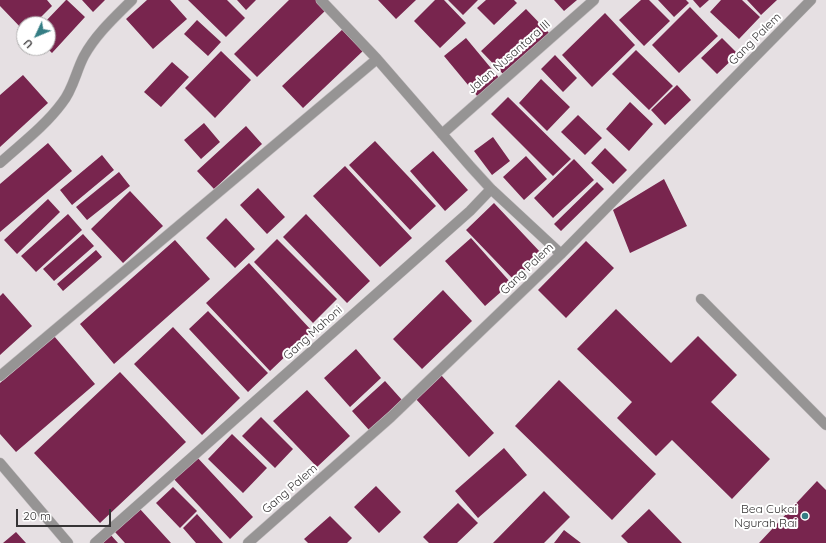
<!DOCTYPE html>
<style>
body{margin:0}
#map{position:relative;width:826px;height:543px;overflow:hidden;background:#e6e0e3;font-family:Quicksand,sans-serif}
canvas{display:block}
.north{position:absolute;left:16px;top:16px;width:40px;height:40px;box-sizing:border-box;background:#fff;border:1px solid #afaeae;border-radius:50%;rotate:226deg;font-size:11px;font-weight:700;line-height:16px;text-align:center;color:#363435}
.north::after{content:'';display:block;margin:auto;width:14px;height:18px;background:#347d84;clip-path:polygon(50% 0,100% 100%,50% 72%,0 100%)}
.scale{position:absolute;left:16px;top:509px;width:95px;height:18px;box-sizing:border-box;border:2px solid #363435;border-top:0;padding-left:5px;font-size:12px;line-height:14px;white-space:nowrap;color:#363435;-webkit-text-stroke:3px #fff;paint-order:stroke}
</style>
<div id="map">
<canvas width="826" height="543"></canvas>
<div class="north">U</div>
<div class="scale">20 m</div>
</div>
<script>
const ctx = document.querySelector('canvas').getContext('2d');
ctx.lineJoin = 'round';
function fillPath(path, color) { ctx.fillStyle = color; ctx.fill(path, 'evenodd'); }
function stroke(path, color, width, dash) { ctx.strokeStyle = color; ctx.lineWidth = width; ctx.lineCap = dash ? 'butt' : 'round'; ctx.setLineDash(dash || []); ctx.stroke(path); }
function label(font, color, halo, rows, align = 'center') {
  ctx.font = font + ' Quicksand,sans-serif'; ctx.lineWidth = 4; ctx.setLineDash([]); ctx.textBaseline = 'middle'; ctx.strokeStyle = halo; ctx.fillStyle = color; for (const [text, x, y, turn = 0] of rows) {
    ctx.save(); ctx.translate(x, y); ctx.rotate((+turn || 0) * Math.PI / 180); ctx.textAlign = isNaN(turn) ? turn : align; if (halo) ctx.strokeText(text, 0, 0); ctx.fillText(text, 0, 0); ctx.restore();
  }
}
fillPath(new Path2D(`
 M0 0H47L52 6 34 24H24V31L0 6Z
 M66 0H67L85 17 52 53 47 48H48V24H43Z
 M82 0H105L93 12Z
 M147 0H170L187 19 153 49 126 19Z
 M188 0H227L245 18 226 37Z
 M237 0H256L246 10Z
 M289 0H320L328 8 257 77 234 54Z
 M378 0H416L396 19Z
 M435 0H444L466 23 440 48 414 21Z
 M448 0H478L463 15Z
 M486 0H514L517 3 494 25 477 8Z
 M554 0H577L564 11Z
 M641 0H649L670 21 644 46 619 20Z
 M658 0H686L689 3 674 17Z
 M693 0H709L700 8Z
 M721 0H742L760 17 739 39 710 12Z
 M747 0H777L761 15Z
 M690 7 718 36 679 73 652 45Z
 M526 9 549 33 504 75 481 51Z
 M605 13 635 45 592 87 562 55Z
 M197 20 221 42 208 56 184 34Z
 M344 28 365 49 303 108 282 86Z
 M466 38 500 79 478 97 444 56Z
 M722 38 738 54 717 74 701 58Z
 M636 50 673 86 649 110 612 74Z
 M221 51 251 80 215 118 185 88Z
 M555 55 577 78 563 92 541 69Z
 M172 62 189 77 161 107 144 92Z
 M23 75 48 103 0 147V95Z
 M541 79 570 107 547 131 519 103Z
 M677 85 691 100 665 125 651 110Z
 M508 97 571 159 553 176 491 114Z
 M630 102 653 124 629 151 606 129Z
 M578 115 602 138 585 155 561 132Z
 M204 123 220 142 201 159 184 140Z
 M246 126 262 144 214 189 197 171Z
 M493 137 510 161 492 175 474 151Z
 M375 141 436 206 410 230 349 165Z
 M48 143 72 171 0 232V184Z
 M605 148 627 170 613 184 591 163Z
 M433 151 468 190 445 211 410 171Z
 M102 155 114 170 72 205 60 190Z
 M526 156 547 179 524 200 503 177Z
 M574 159 594 180 553 218 534 198Z
 M345 166 412 238 380 267 313 196Z
 M119 172 130 186 87 220 76 207Z
 M664 179 687 226 630 253 613 210Z
 M597 182 604 189 561 231 554 224Z
 M258 188 285 217 267 234 240 205Z
 M130 191 163 226 123 263 91 229Z
 M48 199 60 212 17 254 4 240Z
 M494 203 542 254 514 280 466 230Z
 M68 214 82 230 36 272 21 256Z
 M306 214 370 281 347 303 283 237Z
 M226 218 255 249 235 268 206 238Z
 M83 234 94 246 54 281 43 269Z
 M471 238 511 283 485 306 445 261Z
 M277 239 337 299 313 323 254 262Z
 M175 240 210 279 114 364 80 324Z
 M586 241 614 268 566 318 538 290Z
 M96 250 102 257 63 291 57 284Z
 M249 263 312 331 270 371 206 303Z
 M443 290 472 321 422 369 393 339Z
 M3 293 32 326 0 355V296Z
 M616 309 671 363 698 336 737 375 711 402 770 459 732 499 672 440 656 456 617 418 632 402 577 349Z
 M208 311 268 373 248 392 189 329Z
 M173 327 240 398 202 435 134 364Z
 M54 336 95 384 16 452 0 434V383Z
 M356 349 381 378 350 407 324 378Z
 M120 372 186 442 100 523 34 453Z
 M441 375 494 433 469 457 415 398Z
 M559 380 656 474 612 520 515 426Z
 M385 381 402 400 369 430 352 411Z
 M307 390 350 436 317 467 273 421Z
 M261 417 293 449 275 468 242 436Z
 M232 434 267 468 243 493 208 459Z
 M504 448 527 475 478 518 455 491Z
 M195 455 253 517 230 539 172 477Z
 M817 481 826 490V543H759Z
 M376 486 401 512 379 533 354 507Z
 M173 487 197 511 180 528 156 503Z
 M544 491 570 517 544 543H493Z
 M458 503 478 523 457 543H429L423 537Z
 M140 509 171 543H125L115 532Z
 M649 509 682 543H628L621 536Z
 M197 514 223 543H196L183 528Z
 M330 516 352 538 347 543H308L304 539Z
 M564 530 581 543H554Z
 M16 532 26 543H3Z
 M109 533 118 543H98Z`), '#78254e');
const minor = new Path2D(`
 M321 0 377 59 470 166 491 189 561 254
 M442 134 594 0
 M0 163C21 144 45 126 62 103 73 90 76 71 84 56 96 34 115 17 132 0
 M701 299 826 425
 M0 376 377 59
 M0 463 68 543
 M95 543 470 211 491 189
 M248 543 391 417 561 254 811 0`);
stroke(minor, '#c3bec0', 11);
stroke(minor, '#969494', 10);
for (const [x, y, r, color] of [
 [805,516,4,"#347d84"]
]) { const dot = new Path2D(); dot.arc(x, y, r, 0, 2 * Math.PI); ctx.fillStyle = color; ctx.fill(dot); stroke(dot, '#fff', 1.5); }
label('12px', '#363435', '#fff', [
 ["Gang Palem",755,39,-45],
 ["Jalan Nusantara III",509,57,-41],
 ["Gang Palem",527,269,-44],
 ["Gang Mahoni",313,333,-42],
 ["Gang Palem",290,489,-41]
]);
label('12px', '#363435', '#fff', [
 ["Bea Cukai",797,509],
 ["Ngurah Rai",797,523]
], 'right');
</script>
